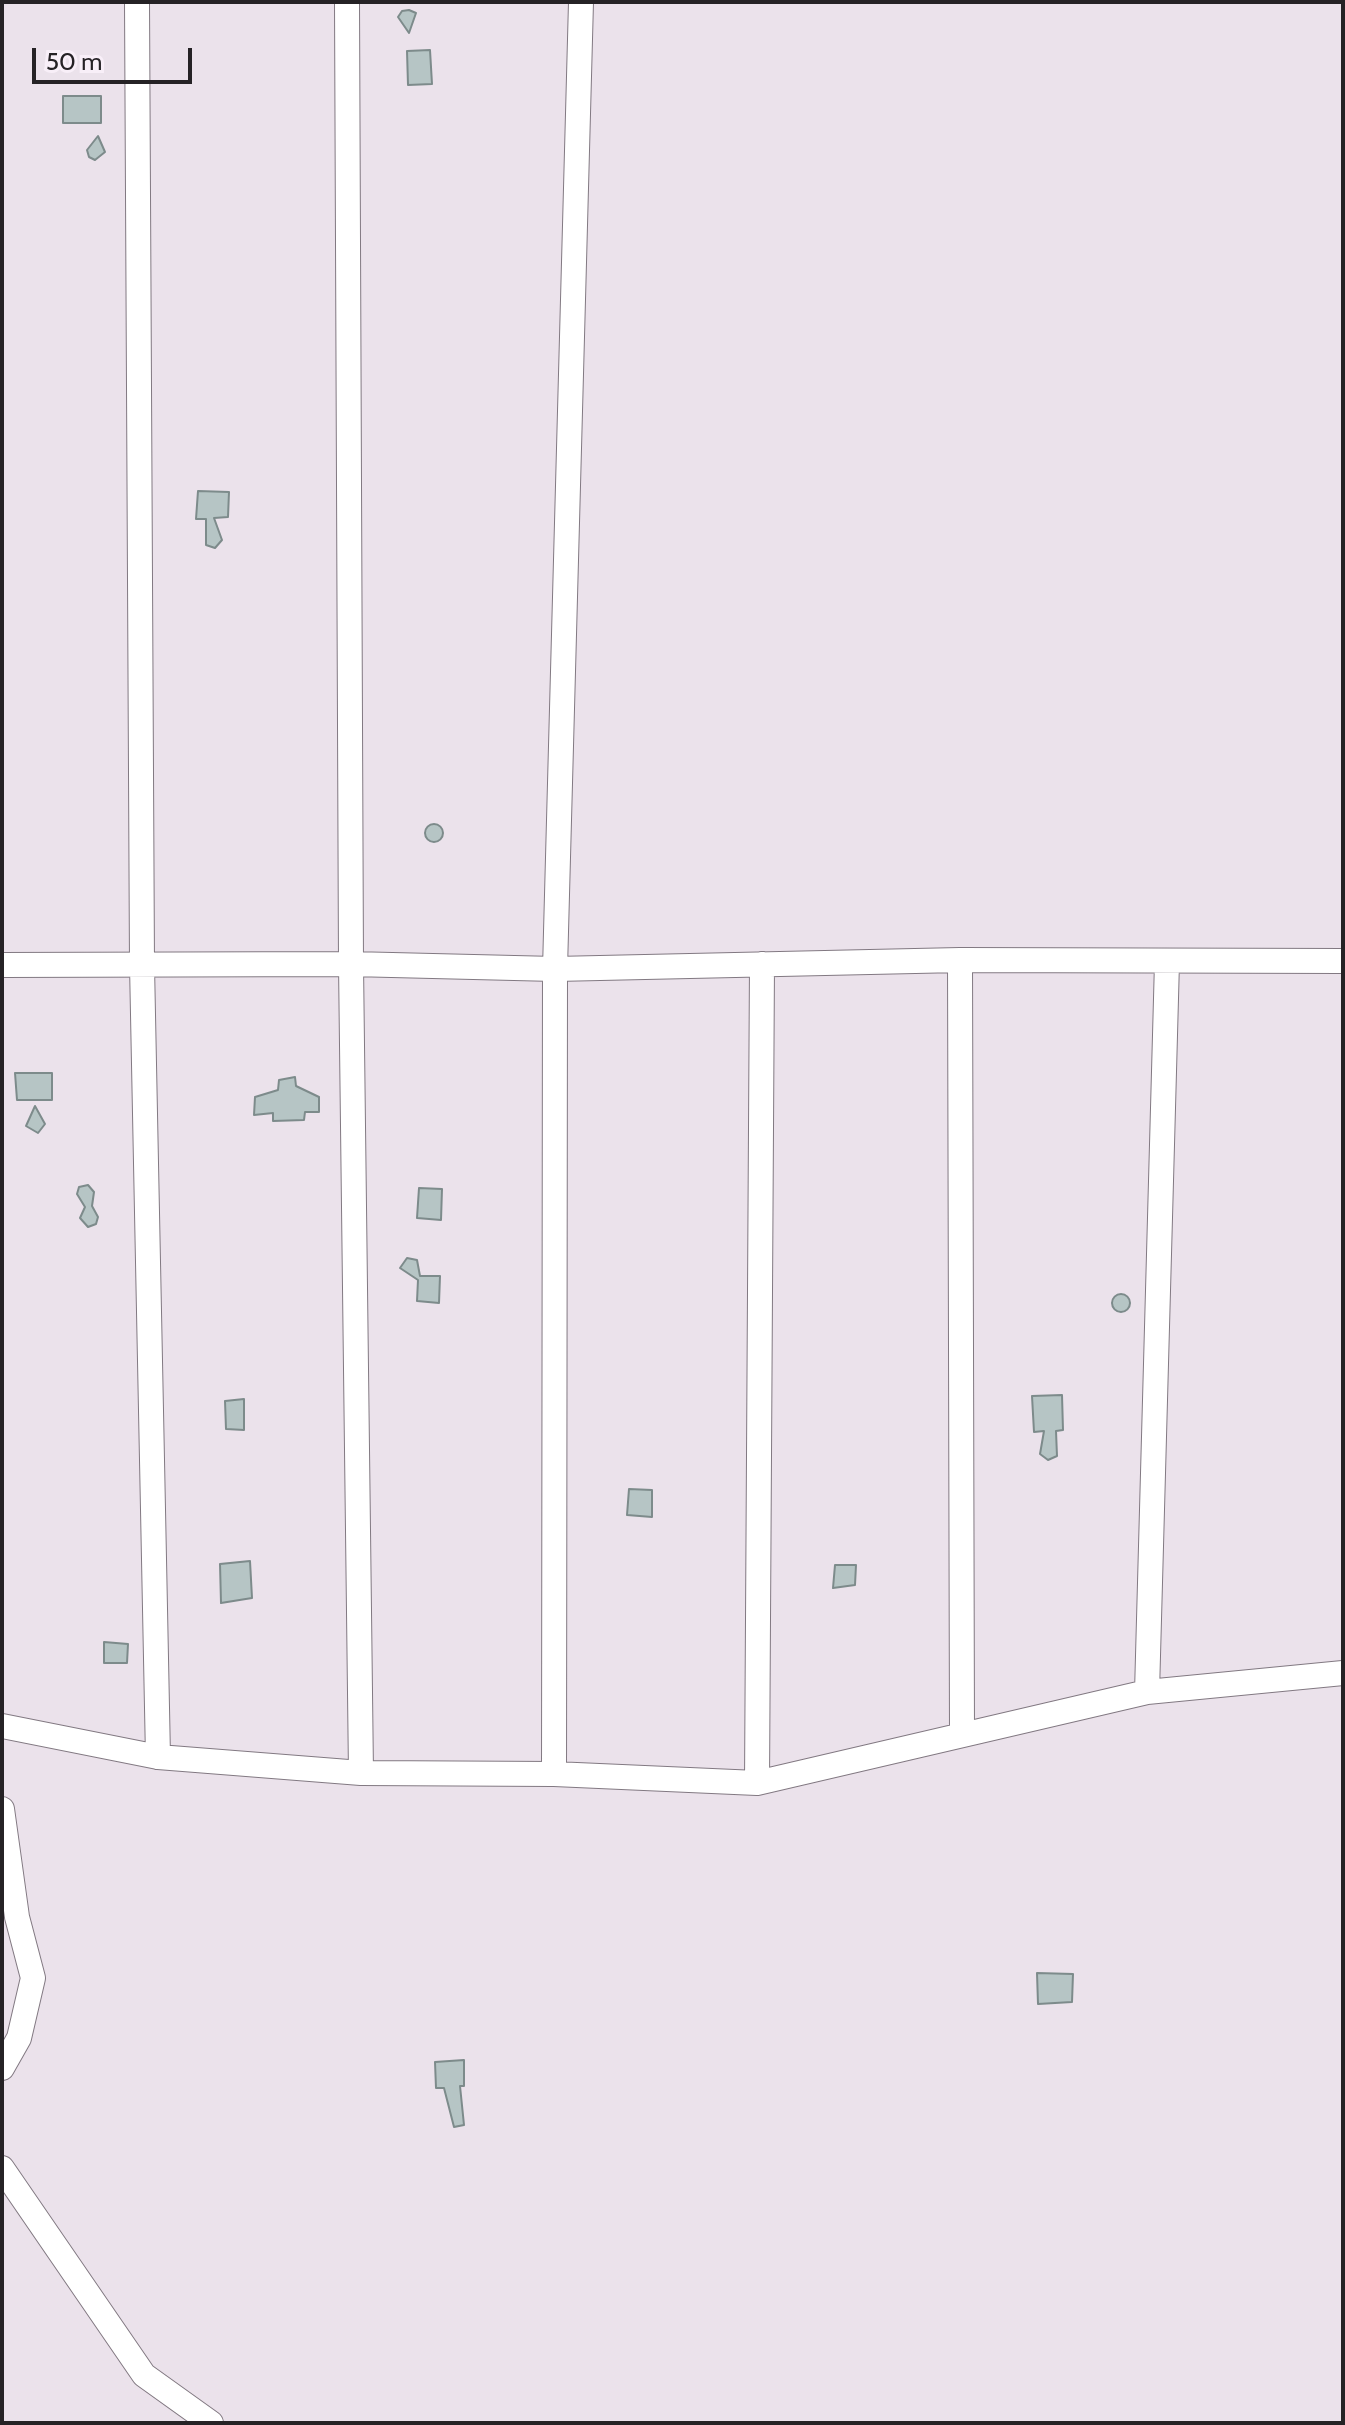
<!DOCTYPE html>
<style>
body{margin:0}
#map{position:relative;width:1345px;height:2425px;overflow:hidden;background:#ebe2eb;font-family:Cabin,sans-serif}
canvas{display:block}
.frame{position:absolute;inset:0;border:4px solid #252225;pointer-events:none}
.scale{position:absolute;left:32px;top:48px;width:160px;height:36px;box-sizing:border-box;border:4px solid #252225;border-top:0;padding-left:10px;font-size:24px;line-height:28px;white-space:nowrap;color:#252225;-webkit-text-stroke:6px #f8eff8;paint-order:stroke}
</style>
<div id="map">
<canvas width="1345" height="2425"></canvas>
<div class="frame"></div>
<div class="scale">50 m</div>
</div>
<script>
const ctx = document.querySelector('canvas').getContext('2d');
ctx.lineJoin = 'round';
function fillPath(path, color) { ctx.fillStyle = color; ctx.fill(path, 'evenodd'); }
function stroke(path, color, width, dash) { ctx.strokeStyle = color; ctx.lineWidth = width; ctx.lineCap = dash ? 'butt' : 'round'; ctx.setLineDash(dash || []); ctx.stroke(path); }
const building = new Path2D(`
 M409 10 416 13 409 33 398 17 402 11Z
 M430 50 432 84 408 85 407 51Z
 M63 96H101V123H63Z
 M98 136 105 152 95 160 89 157 87 150Z
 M198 491 229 492 228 517 214 518 222 540 215 548 206 545V519H196Z
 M425 833a9 9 0 1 1 18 0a9 9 0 1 1-18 0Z
 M15 1073H52V1100H17Z
 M295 1077 296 1086 319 1097V1112H305L304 1120 273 1121V1113L254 1115 255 1097 278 1090 279 1080Z
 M35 1106 45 1124 38 1133 26 1126Z
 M88 1185 94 1192 92 1206 98 1217 96 1224 88 1227 80 1218 85 1207 77 1194 79 1187Z
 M419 1188 442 1189 441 1220 417 1218Z
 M407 1258 417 1260 420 1276H440L439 1303 417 1301 418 1280 400 1268Z
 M1112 1303a9 9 0 1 1 18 0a9 9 0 1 1-18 0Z
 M1062 1395 1063 1430 1056 1431 1057 1456 1048 1460 1040 1454 1044 1431 1034 1432 1032 1396Z
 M244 1399V1430L226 1429 225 1401Z
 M629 1489 652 1490V1517L627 1515Z
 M250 1561 252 1598 221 1603 220 1564Z
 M835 1565H856L855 1585 833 1588Z
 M104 1642 128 1644 127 1663H104Z
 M1037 1973 1073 1974 1072 2002 1038 2004Z
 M464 2060V2086H460L464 2125 454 2127 444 2088H436L435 2062Z`);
fillPath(building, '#b6c5c5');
stroke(building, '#7d8b8b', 2);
const minor = new Path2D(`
 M137 2 142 965 158 1757
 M347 2 351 964 361 1773
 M960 960 962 1734
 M2 965 351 964 555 969 960 960 1343 961
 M1147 1692 1167 962
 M2 1726 158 1757 361 1773 554 1774 757 1783 1147 1692 1343 1673
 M554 1774 555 969 581 2
 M757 1783 762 964
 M2 1809 17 1917 33 1978 19 2038 2 2068
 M2 2168 144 2375 211 2423`);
stroke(minor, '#827982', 26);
stroke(minor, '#fff', 24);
</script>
